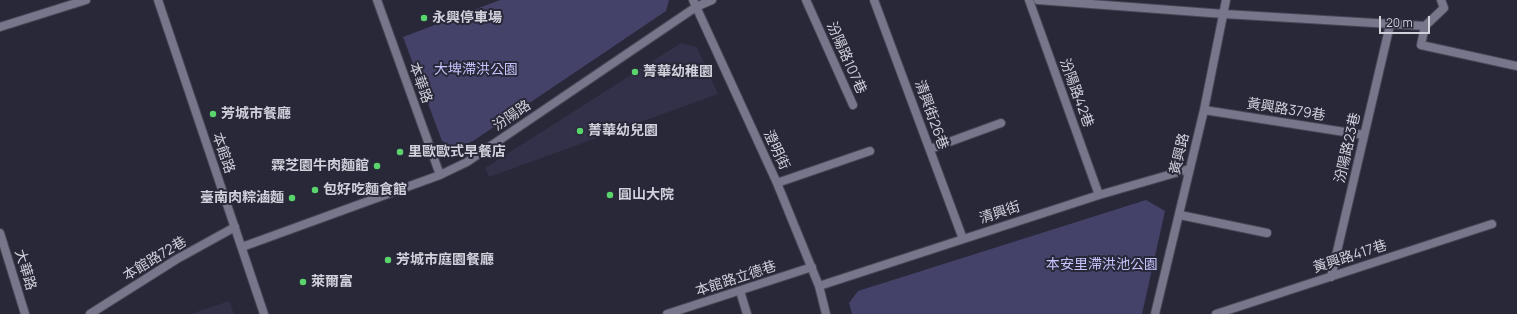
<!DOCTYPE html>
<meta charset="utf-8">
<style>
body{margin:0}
#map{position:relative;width:1517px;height:314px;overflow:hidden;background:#282839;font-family:Manrope,sans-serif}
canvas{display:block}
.scale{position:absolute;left:1379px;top:16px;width:51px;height:18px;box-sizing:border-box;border:2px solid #d1d1dc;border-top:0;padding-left:5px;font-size:12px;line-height:14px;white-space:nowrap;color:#d1d1dc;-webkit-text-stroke:3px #282839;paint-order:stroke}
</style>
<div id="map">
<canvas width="1517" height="314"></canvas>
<div class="scale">20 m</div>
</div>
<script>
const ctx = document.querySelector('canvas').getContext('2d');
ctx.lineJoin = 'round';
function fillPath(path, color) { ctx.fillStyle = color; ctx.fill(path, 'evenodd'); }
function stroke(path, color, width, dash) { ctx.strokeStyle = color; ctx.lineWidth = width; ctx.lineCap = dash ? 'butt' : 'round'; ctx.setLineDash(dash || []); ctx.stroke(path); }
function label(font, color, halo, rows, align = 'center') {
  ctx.font = font + ' Manrope,"Noto Sans TC",sans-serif'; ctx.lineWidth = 4; ctx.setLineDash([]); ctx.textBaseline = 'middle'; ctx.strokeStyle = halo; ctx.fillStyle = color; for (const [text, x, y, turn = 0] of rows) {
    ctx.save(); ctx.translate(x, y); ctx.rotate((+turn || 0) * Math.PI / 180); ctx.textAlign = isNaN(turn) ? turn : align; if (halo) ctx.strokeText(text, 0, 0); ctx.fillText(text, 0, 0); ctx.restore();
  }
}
fillPath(new Path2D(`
 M681 43 697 47 718 94 489 177 485 168Z
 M229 301 234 314H191Z`), '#323149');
fillPath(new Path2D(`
 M500 0H669L666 11 473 141 457 148 442 141 403 37Z
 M1146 200 1165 211 1142 314H852L849 303 858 291Z`), '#444268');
const minor = new Path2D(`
 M377 0 440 175
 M693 0 777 183 819 286 826 314
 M806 0 853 105
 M874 0 963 239
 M1029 0 1099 195
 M1038 0 1224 14 1425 26
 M1425 26 1421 45 1517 66
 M1425 26 1444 8 1441 0
 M0 27 86 0
 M1204 110 1364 135
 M930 149 1001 123
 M777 183 870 151
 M1180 215 1267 233
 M0 233 25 314
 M242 247 440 175 467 162 696 7 712 0
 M1331 277 1390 25
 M819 286 1099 195 1189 169
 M740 291 747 314
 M90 314 177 259 235 227
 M667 314 812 267
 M1155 314 1204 110 1226 0
 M1216 314 1492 224`);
const tertiary = new Path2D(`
 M158 0 264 314`);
stroke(minor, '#474655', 10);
stroke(tertiary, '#474655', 10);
stroke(minor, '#77768b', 8);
stroke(tertiary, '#77768b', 8);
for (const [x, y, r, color] of [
 [424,18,4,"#5ad56e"],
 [635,72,4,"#5ad56e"],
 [213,114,4,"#5ad56e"],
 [580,131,4,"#5ad56e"],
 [400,152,4,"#5ad56e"],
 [377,166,4,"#5ad56e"],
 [315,190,4,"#5ad56e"],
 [610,195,4,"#5ad56e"],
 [292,198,4,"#5ad56e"],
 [388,260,4,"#5ad56e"],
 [303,282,4,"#5ad56e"]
]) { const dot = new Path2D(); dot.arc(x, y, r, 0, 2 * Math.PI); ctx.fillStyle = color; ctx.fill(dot); stroke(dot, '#282839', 1.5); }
label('bold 14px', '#d1d1dc', '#282839', [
 ["永興停車場",432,18],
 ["菁華幼稚園",643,72],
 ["芳城市餐廳",221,114],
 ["菁華幼兒園",588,131],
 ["里歐歐式早餐店",408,152],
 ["霖芝園牛肉麵館",369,166,"right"],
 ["包好吃麵食館",323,190],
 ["圓山大院",618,195],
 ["臺南肉粽滷麵",284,198,"right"],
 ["芳城市庭園餐廳",396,260],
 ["萊爾富",311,282]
], 'left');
label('14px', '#d1d1dc', '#282839', [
 ["汾陽路107巷",846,58,66],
 ["本華路",420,83,70],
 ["汾陽路42巷",1076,93,70],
 ["黃興路379巷",1286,110,9],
 ["清興街26巷",931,115,70],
 ["汾陽路",512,116,-34],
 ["汾陽路23巷",1348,148,-77],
 ["澄明街",776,150,65],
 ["本館路",223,153,71],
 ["黃興路",1180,154,-77],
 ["清興街",1000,213,-18],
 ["黃興路417巷",1350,257,-18],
 ["本館路72巷",155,259,-31],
 ["大華路",25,270,73],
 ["本館路立德巷",736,279,-18]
]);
label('14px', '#c6c4fc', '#282839', [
 ["大埤滯洪公園",476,70],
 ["本安里滯洪池公園",1102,265]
]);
</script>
